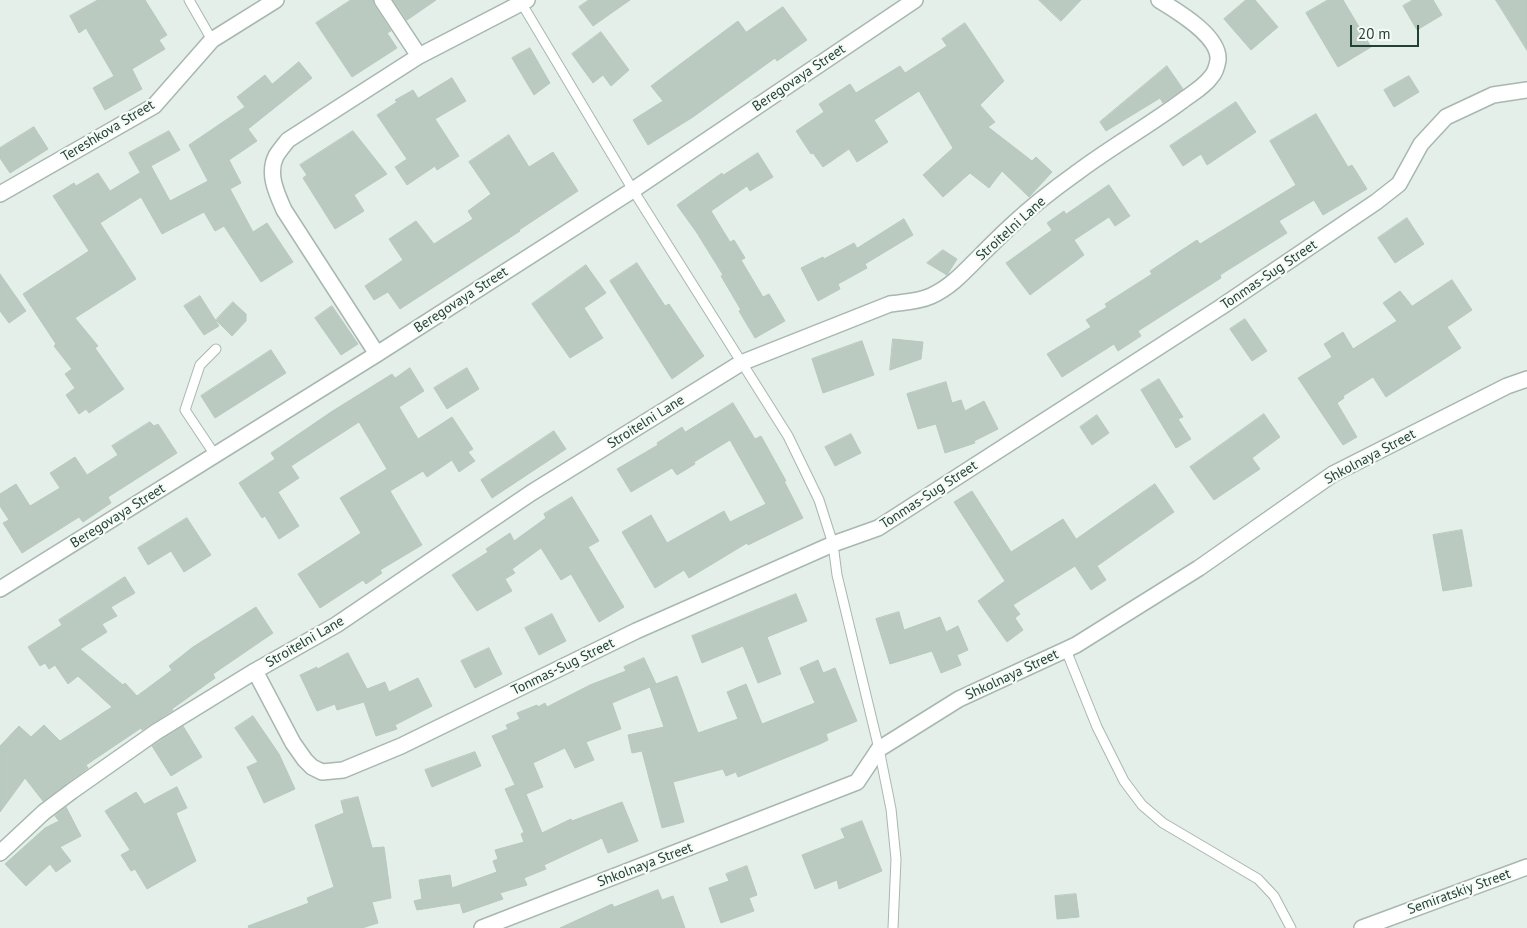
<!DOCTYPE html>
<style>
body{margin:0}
#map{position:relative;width:1527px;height:928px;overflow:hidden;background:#e5efe9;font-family:"PT Sans",sans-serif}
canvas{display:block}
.scale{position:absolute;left:1350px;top:25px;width:69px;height:22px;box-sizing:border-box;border:2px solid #224234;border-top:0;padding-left:6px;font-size:15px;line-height:18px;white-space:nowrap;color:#224234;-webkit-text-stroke:4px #f6fbf7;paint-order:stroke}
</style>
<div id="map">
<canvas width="1527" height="928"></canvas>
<div class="scale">20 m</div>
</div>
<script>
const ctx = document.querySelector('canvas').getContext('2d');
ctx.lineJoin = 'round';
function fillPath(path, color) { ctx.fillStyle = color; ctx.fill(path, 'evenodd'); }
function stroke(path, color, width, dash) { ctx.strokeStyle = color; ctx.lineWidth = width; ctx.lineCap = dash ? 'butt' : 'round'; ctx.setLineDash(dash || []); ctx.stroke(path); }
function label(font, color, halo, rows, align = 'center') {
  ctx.font = font + ' "PT Sans",sans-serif'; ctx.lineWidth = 4.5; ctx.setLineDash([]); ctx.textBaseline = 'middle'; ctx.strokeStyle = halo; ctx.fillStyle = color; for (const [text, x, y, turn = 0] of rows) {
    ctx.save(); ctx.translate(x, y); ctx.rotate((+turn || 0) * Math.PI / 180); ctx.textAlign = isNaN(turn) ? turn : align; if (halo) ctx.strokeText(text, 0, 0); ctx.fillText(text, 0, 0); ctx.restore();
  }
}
const building = new Path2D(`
 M98 0H145L167 35 159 40 165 49 132 69 142 89 105 110 93 88 114 76 86 28 79 33 70 16Z
 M351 0H373L374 5 391 31 387 33 397 48 352 77 316 23Z
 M393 0H436L407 20Z
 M589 0H630L593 26 579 7Z
 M1039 0H1081L1061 21Z
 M1246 0H1255L1278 27 1251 50 1224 19Z
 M1328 0H1343L1371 47 1338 67 1306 13Z
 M1413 0H1433L1442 15 1417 30 1403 6Z
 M1496 0H1527V50Z
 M783 7 807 40 777 61 775 58 693 117 648 145 633 120 663 101 651 86 738 21 746 32Z
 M965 23 1004 81 980 105 995 122 988 127 1032 161 1036 157 1052 172 1029 197 1002 171 989 188 970 173 943 197 923 175 953 148 919 91 874 120 888 142 857 162 849 149 823 167 813 153 811 154 796 131 824 112 819 104 850 84 856 93 900 66 905 73 947 46 942 39Z
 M601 32 629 70 611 86 603 75 593 83 572 54Z
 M530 48 550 83 534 95 512 58Z
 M299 62 312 78 248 129 257 141 229 160 241 183 230 189 253 232 267 223 293 262 261 282 224 226 215 231 204 212 162 234 141 197 100 223 136 279 75 318 98 346 95 348 124 389 89 413 86 409 79 414 66 395 75 388 65 374 72 369 54 346 56 344 23 294 89 251 53 196 74 183 76 186 98 173 110 191 151 166 170 201 208 181 189 145 245 107 237 97 265 75 272 84Z
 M1167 66 1183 89 1163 103 1160 98 1106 131 1100 122Z
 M1409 76 1419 92 1394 107 1384 90Z
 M452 78 466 101 435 119 459 156 437 170 435 166 407 185 395 167 407 159 377 115 397 102 395 100 413 90 418 98Z
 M1236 102 1256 132 1207 165 1201 154 1183 166 1170 146Z
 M1316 114 1348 167 1352 165 1367 189 1323 215 1314 200 1279 221 1287 233 1220 275 1221 278 1138 331 1141 336 1118 351 1114 344 1062 377 1047 354 1091 327 1086 320 1107 307 1105 304 1152 274 1150 271 1197 240 1200 244 1296 185 1270 141Z
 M34 127 48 149 10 173 0 158V148Z
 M169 131 180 150 140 172 129 153Z
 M353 131 387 174 354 195 364 211 335 229 303 178 307 175 300 165Z
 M509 135 529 167 553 152 578 191 519 230 520 231 400 309 388 292 374 300 365 286 403 260 389 239 416 221 434 244 473 219 468 211 491 194 469 162Z
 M758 153 773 177 750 191 747 186 711 211 730 242 734 240 745 258 741 260 763 297 769 294 785 321 755 338 739 311 741 310 721 276 723 275 697 233 677 205 722 173 723 175Z
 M1109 185 1130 216 1115 226 1109 217 1074 240 1084 255 1030 295 1006 263 1052 230 1047 223 1064 211 1066 214Z
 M1407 218 1424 244 1395 263 1378 238Z
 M904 219 913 235 865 264 867 268 838 284 840 289 818 301 801 268 823 257 824 259 854 243 857 248Z
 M943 250 957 259 947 275 927 263Z
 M637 263 665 306 669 304 704 356 672 379 610 281Z
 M586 265 606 293 584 308 603 338 570 358 532 304Z
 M0 274 26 311 9 323 0 311Z
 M1452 280 1472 310 1447 327 1461 348 1386 397 1373 377 1343 396 1344 398 1337 403 1357 437 1343 445 1298 378 1332 357 1324 344 1343 332 1353 349 1397 321 1383 303 1400 291 1412 306Z
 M200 296 219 326 204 335 184 306Z
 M233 302 246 314V321L232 336 216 320Z
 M332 306 358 344 341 355 315 318Z
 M1245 319 1267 351 1252 361 1230 329Z
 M893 339 923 342 921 359 890 370Z
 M862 341 874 375 823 393 812 359Z
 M271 350 286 373 215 418 201 396Z
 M410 368 424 391 399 407 418 439 452 417 473 449 468 452 475 461 459 472 452 460 427 477 423 471 390 491 422 545 380 570 382 573 366 584 363 580 320 608 298 574 361 533 340 498 387 469 359 422 291 466 299 478 278 492 299 526 279 539 265 516 262 518 239 483 275 459 271 453 331 412 392 374 395 378Z
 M467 368 479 389 447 409 434 388Z
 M1159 379 1183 417 1178 419 1191 439 1176 448 1141 390Z
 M946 382 952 403 961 400 965 411 984 401 998 429 974 441 975 443 945 453 936 424 918 429 907 394Z
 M733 403 755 439 761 436 786 481H784L803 518 748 545 747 543 689 578 684 570 655 588 622 532 651 515 667 543 724 511 730 522 766 504 730 440 694 462 695 464 677 475 672 468 631 492 617 469 658 445 657 443 682 427 685 432Z
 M1264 414 1280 437 1252 458 1260 469 1214 500 1190 467Z
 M1097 415 1109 433 1092 445 1080 427Z
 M150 422 154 426 158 424 177 453 108 497 111 503 83 522 79 517 22 553 3 523 9 520 0 506V494L16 484 30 506 60 488 50 473 75 457 87 475 118 455 112 446Z
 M554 431 566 449 492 498 481 480Z
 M851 434 861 453 835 466 825 447Z
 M1155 484 1174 512 1097 566 1106 580 1091 590 1075 566 1013 605 1020 614 1015 618 1023 630 1007 642 978 601 1005 581 954 502 972 491 1011 552 1063 519 1076 539Z
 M572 497 599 541 588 547 624 607 599 622 571 574 561 580 541 548 512 569 515 573 505 579 512 591 477 611 452 575 488 552 486 549 510 533 514 541 546 518 544 514Z
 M187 518 211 555 184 572 171 551 148 565 138 548Z
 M1462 530 1472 586 1443 591 1433 535Z
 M125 577 135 593 111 607 117 616 102 624 107 632 80 649 123 685 125 683 137 696 172 670 169 666 193 647 256 607 273 633 213 674 215 678 172 709 173 710 142 730 141 728 86 765 88 768 43 801 25 778 0 812V746L19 726 31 737 44 725 60 741 112 707 78 676 68 684 55 665 49 669 45 663 40 666 28 647 62 625 59 620Z
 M796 594 807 621 767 637 781 674 758 683 743 646 702 663 692 636Z
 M899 612 904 630 940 617 946 632 958 626 968 650 957 655 961 665 941 673 932 651 890 664 876 619Z
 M552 614 566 641 539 655 525 628Z
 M489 648 502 674 475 688 461 661Z
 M348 653 367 689 385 682 389 692 418 678 432 706 395 725 397 729 376 736 364 702 337 710 335 704 317 711 300 675 317 667V669Z
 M644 658 656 684 653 685 677 676 698 733 738 719 727 692 746 684 762 724 815 703 800 668 818 660 823 673 835 668 857 721 826 734 828 740 820 744 738 777 736 772 726 776 723 769 673 782 684 822 662 828 642 751 632 753 628 735 664 727 650 687 612 703 621 729 586 742 594 760 575 768 565 748 533 763 543 787 526 794 542 833 571 819 572 821 622 802 638 841 608 853 602 838 544 865 546 869 524 878 527 885 500 893 503 899 463 913 460 903 417 910 414 901 422 899 419 880 450 875 452 888 497 872 493 861 498 859 495 850 524 842 521 834 524 832 505 789 515 785 492 736 508 729 506 725 520 719 517 713 537 705 538 707 545 703 547 707 590 685 626 671 624 667Z
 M253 716 279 754 295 789 264 803 247 767 258 762 235 728Z
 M183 726 202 757 171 776 152 746Z
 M475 752 481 766 432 787 425 770Z
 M177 787 187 808 176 813 196 861 147 889 135 869 131 871 121 855 130 850 105 811 136 792 144 804Z
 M358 797 372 848 384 847 391 898 372 902 378 923 362 928H249L248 926 309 903 307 898 334 887 315 825 344 813 341 801Z
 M66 807 81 836 60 847 71 861 56 872 50 864 26 886 5 864 45 828 59 821 55 816Z
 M862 821 882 871 839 889 837 880 815 889 802 855 845 838 841 829Z
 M747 866 757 895 749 898 754 911 721 923 709 888 729 881 726 874Z
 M658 890 662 900 673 896 685 928H560L612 904 614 907Z
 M1076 894 1079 917 1057 919 1055 896Z`);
fillPath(building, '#bacac1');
stroke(building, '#b6c9be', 1);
const lane = new Path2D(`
 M189 0 212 40
 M522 4 633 190 788 436 819 500 833 544 837 575 879 749 891 809 896 859 893 928
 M215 455 185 410 200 365 216 349
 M1066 650 1097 727 1124 781 1142 805 1163 823 1258 879 1274 896 1291 928`);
const street = new Path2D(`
 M382 0 419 56 527 0
 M0 194 154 106 212 40 276 0
 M377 354 284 210C277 194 267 174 276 156 279 151 284 145 288 140L419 56
 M0 589 377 354 633 190 915 0
 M255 671 293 743 305 760 312 767 322 772 343 770 401 746 636 631 833 544 878 528 1221 307 1376 202 1399 184 1421 144 1446 117 1493 95 1527 90
 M0 853 44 812 72 791 156 732 255 671 336 625 531 493 741 363 890 304C903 302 918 302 931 296 951 287 965 271 980 256 991 245 1002 234 1013 224 1032 206 1054 189 1075 174 1109 148 1147 127 1182 101 1191 94 1204 87 1211 77 1215 73 1217 66 1218 60 1220 36 1177 11 1159 0
 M482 928 857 782 879 749 959 699 1076 645 1199 568 1333 474 1507 386 1527 379
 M1362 928 1527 867`);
stroke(lane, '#a7b8af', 11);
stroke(street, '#a7b8af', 18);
stroke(lane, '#fff', 9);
stroke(street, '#fff', 15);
label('14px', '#224234', '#f6fbf7', [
 ["Beregovaya Street",799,78,-34],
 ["Tereshkova Street",108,131,-31],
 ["Stroitelni Lane",1011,229,-42],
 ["Tonmas-Sug Street",1269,275,-34],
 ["Beregovaya Street",461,300,-33],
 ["Stroitelni Lane",646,422,-32],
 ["Shkolnaya Street",1370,457,-28],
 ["Tonmas-Sug Street",929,495,-33],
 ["Beregovaya Street",118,516,-32],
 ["Stroitelni Lane",305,642,-30],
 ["Tonmas-Sug Street",563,667,-26],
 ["Shkolnaya Street",1012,675,-25],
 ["Shkolnaya Street",645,865,-21],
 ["Semiratskiy Street",1459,892,-20]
]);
</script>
